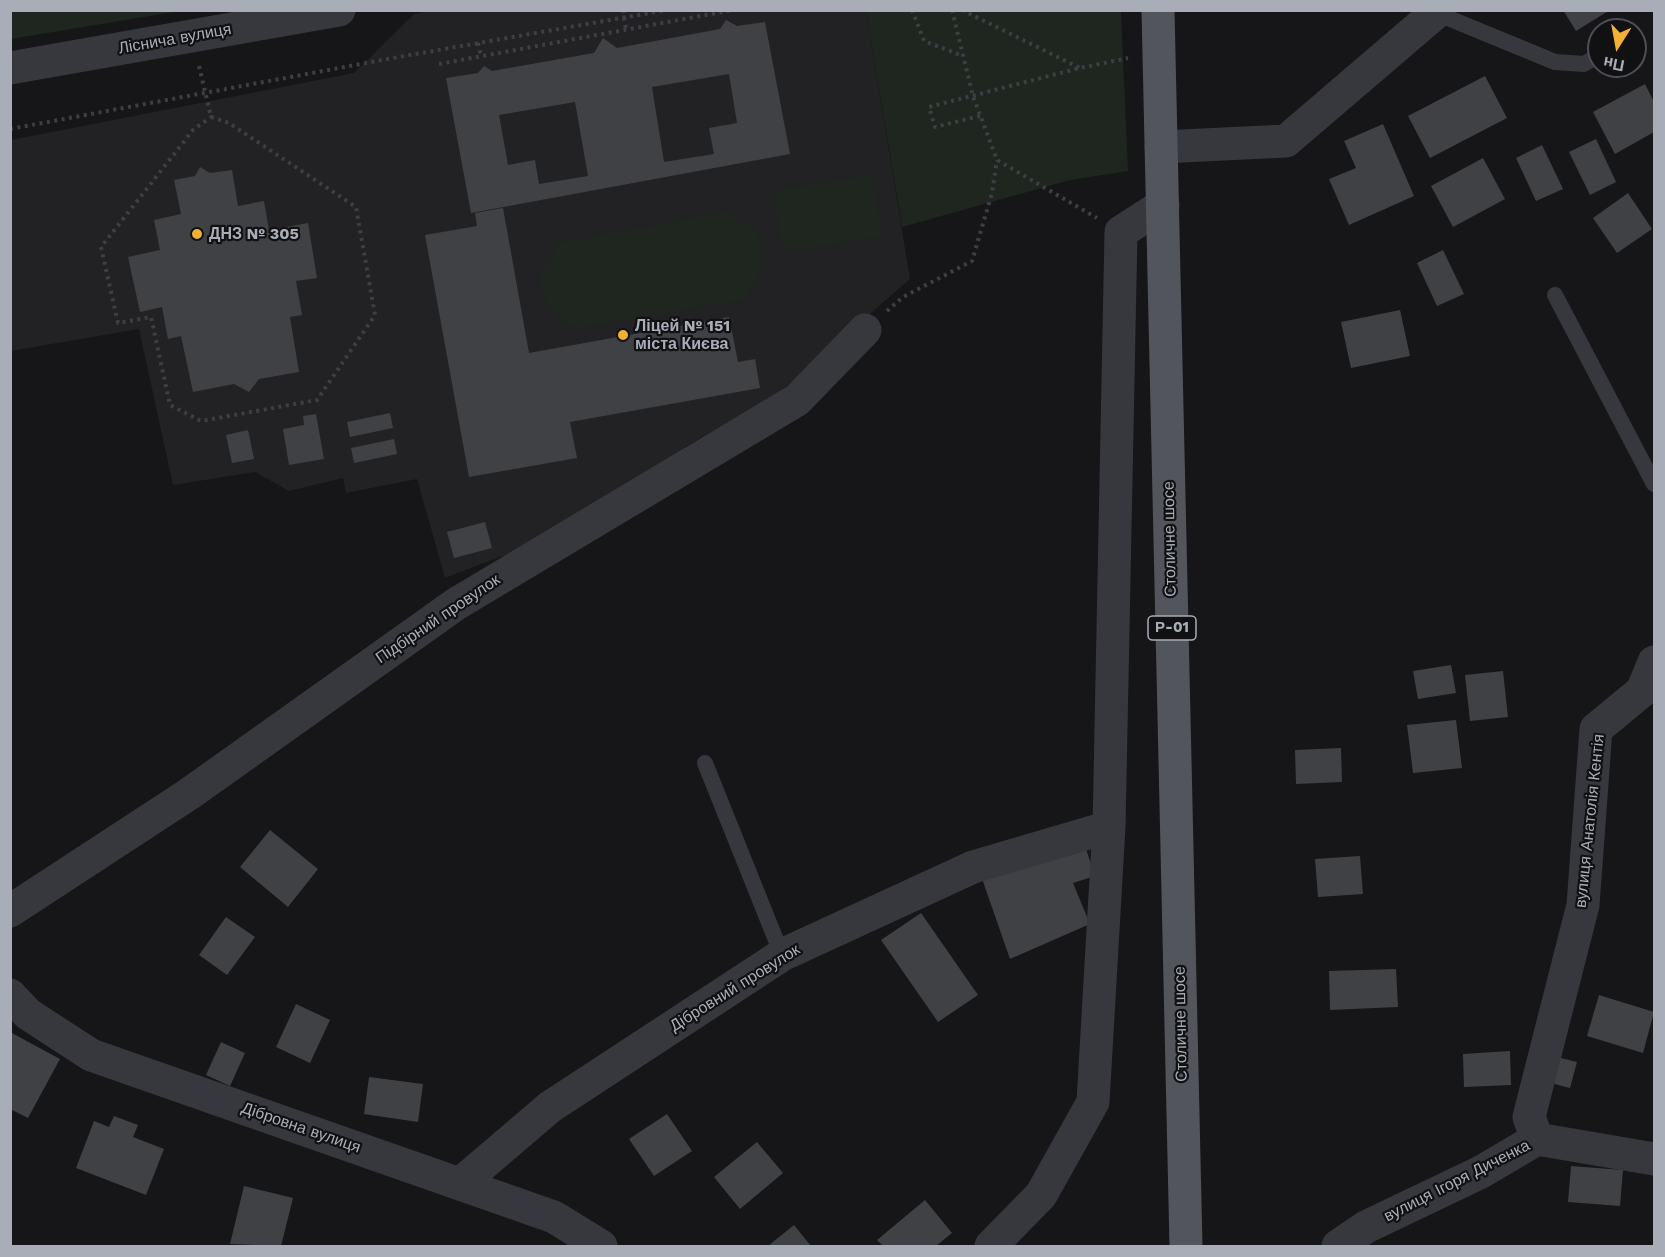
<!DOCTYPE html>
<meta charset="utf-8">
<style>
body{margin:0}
#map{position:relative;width:1665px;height:1257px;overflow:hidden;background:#161618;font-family:"Work Sans",sans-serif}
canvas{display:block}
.frame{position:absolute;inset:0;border:12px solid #a8adb8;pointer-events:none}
.north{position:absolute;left:1587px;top:18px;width:60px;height:60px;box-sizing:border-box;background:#111113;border:2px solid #4d4f55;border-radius:50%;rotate:191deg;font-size:16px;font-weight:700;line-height:24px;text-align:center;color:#a8adb8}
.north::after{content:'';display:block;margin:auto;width:21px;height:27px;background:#f2b134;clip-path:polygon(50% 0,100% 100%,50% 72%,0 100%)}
</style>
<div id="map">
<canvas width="1665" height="1257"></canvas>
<div class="frame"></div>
<div class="north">Пн</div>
</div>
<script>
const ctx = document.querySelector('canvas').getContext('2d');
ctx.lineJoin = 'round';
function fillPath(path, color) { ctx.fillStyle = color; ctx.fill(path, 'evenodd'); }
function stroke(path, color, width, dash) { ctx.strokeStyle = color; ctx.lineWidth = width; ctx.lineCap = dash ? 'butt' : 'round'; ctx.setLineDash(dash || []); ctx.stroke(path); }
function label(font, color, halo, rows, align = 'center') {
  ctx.font = font + ' "Work Sans",sans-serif'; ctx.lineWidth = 4.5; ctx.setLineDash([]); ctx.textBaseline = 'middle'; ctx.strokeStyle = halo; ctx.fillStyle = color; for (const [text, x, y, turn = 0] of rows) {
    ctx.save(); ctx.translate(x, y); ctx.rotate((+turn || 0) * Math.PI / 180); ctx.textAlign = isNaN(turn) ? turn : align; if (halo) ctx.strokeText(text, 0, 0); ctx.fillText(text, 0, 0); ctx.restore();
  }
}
fillPath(new Path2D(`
 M433 11H866L910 279 780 392 690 444 584 513 523 548 445 578 417 479 346 493 343 478 289 491 255 472 173 485 139 329 11 351V140L354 73 414 14Z`), '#222225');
fillPath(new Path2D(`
 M11 10H180V11L11 39Z
 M866 11H1121L1128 171 1070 180 902 227Z
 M872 175 882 236 783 252 773 191Z
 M728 212 758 233 763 268 744 299 576 328 549 309 539 280 558 243Z`), '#1e261f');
fillPath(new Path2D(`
 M1563 10H1610L1576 31Z
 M726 20 737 26 765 22 790 154 471 213 446 78 478 73 484 66 492 71 594 53 603 38 617 48 720 29ZM729 74 737 123 709 128 714 154 664 162 652 87ZM575 102 588 176 539 184 535 160 508 165 499 115Z
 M1485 76 1507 118 1430 158 1408 116Z
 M1645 84 1654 102V132L1615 154 1593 112Z
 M1383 124 1414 196 1349 225 1329 179 1356 168 1344 141Z
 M1596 139 1616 182 1590 195 1569 152Z
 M1542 145 1563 189 1536 201 1516 158Z
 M1483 158 1505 199 1453 227 1431 186Z
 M200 167 210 173 232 170 238 206 264 201 269 230 308 223 317 278 296 281 302 315 290 317 299 372 259 379 249 392 234 384 193 392 181 336 168 339 162 307 140 312 128 257 160 250 154 220 181 214 174 180 195 176Z
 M1628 193 1652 229 1617 253 1593 218Z
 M503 208 529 353 729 317 738 362 755 359 760 388 570 422 577 458 469 477 425 235 477 226 475 213Z
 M1443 250 1464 294 1437 306 1417 263Z
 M1400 310 1410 356 1351 368 1341 322Z
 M390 413 393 428 350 437 347 422Z
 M316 414 324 459 289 465 283 429 304 425 303 416Z
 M248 430 254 459 232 463 226 435Z
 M394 439 397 454 354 463 351 448Z
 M485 522 492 548 454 558 447 532Z
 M1451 665 1456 693 1418 699 1413 671Z
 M1503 671 1508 717 1470 721 1465 675Z
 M1456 720 1462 768 1413 773 1407 725Z
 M1341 748 1342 782 1296 784 1295 750Z
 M270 830 318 869 288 907 240 867Z
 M1085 846 1095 876 1073 883 1090 924 1010 959 979 870Z
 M1360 856 1363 894 1318 897 1315 859Z
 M921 913 978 995 938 1022 881 940Z
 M226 917 255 937 227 975 199 955Z
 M1396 969 1398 1007 1330 1010 1329 971Z
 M1599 995 1654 1012 1643 1053 1587 1036Z
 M296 1004 330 1020 310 1063 276 1047Z
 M10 1032 60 1059 28 1118 10 1109Z
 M221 1042 245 1053 230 1086 206 1075Z
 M1510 1051 1511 1085 1464 1087 1463 1054Z
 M1549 1055 1577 1062 1570 1088 1543 1081Z
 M369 1077 423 1084 418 1122 364 1114Z
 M667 1114 692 1151 654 1176 629 1139Z
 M114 1116 138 1125 133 1137 164 1149 146 1195 76 1168 94 1121 109 1127Z
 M757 1142 783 1173 740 1209 714 1177Z
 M1571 1166 1623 1170 1620 1206 1568 1202Z
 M244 1186 293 1198 281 1246 230 1244Z
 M925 1200 952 1233 936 1246H883L877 1240Z
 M794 1225 811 1246H768Z`), '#404145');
stroke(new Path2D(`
 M623 10 626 30
 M912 10 924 41 963 56
 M952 10 973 96 997 160 1097 218
 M962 10 1080 68
 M478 43 481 56
 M439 64 733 10
 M199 66 211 117
 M980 116 935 127 929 107 1080 68 1128 58
 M211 117 229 123 356 207 375 315 317 400 201 421 170 405 151 317 118 323 101 247 193 130Z
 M10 129 393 58 667 10
 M887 311 903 297 972 261 992 193 997 160`), '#3d3f44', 4, [3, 4.5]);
stroke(new Path2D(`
 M1436 13 1555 62 1584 64 1599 55
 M1555 295 1654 484
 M705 763 782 955`), '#37383d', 16);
stroke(new Path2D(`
 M10 68 339 10
 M1161 147 1286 141 1439 10
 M10 911 189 794 456 604 797 400 865 330
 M10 995 28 1014 91 1055 554 1217 601 1246
 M1537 1139 1529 1117 1583 905 1596 729 1642 691 1654 662
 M461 1183 550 1107 782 955 973 867 1109 827
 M991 1246 1041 1195 1093 1102 1109 827 1121 232 1163 205
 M1338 1246 1366 1227 1481 1172 1537 1139 1654 1159`), '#37383d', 33);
stroke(new Path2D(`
 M1158 10 1186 1246`), '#53555c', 33);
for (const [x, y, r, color] of [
 [197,234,6,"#f2b134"],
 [623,335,6,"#f2b134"]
]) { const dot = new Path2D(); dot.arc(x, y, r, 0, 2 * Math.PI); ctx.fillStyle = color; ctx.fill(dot); stroke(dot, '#111113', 2); }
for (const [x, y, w] of [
 [1172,628,48]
]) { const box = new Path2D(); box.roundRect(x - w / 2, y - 12, w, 24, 4.5); ctx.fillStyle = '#111113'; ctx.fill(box); stroke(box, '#a8adb8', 1.5); }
label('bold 15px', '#a8adb8', null, [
 ["Р-01",1172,628]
]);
label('16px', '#a8adb8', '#111113', [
 ["Ліснича вулиця",175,39,-10],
 ["Столичне шосе",1170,539,-91],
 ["Підбірний провулок",438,619,-34],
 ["вулиця Анатолія Кентія",1590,821,-84],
 ["Дібровний провулок",735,988,-32],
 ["Столичне шосе",1181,1024,-91],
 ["Дібровна вулиця",301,1128,19],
 ["вулиця Ігоря Диченка",1457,1181,-27]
]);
label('bold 16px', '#a8adb8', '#111113', [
 ["ДНЗ № 305",209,234],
 ["Ліцей № 151",635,326],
 ["міста Києва",635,344]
], 'left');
</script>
